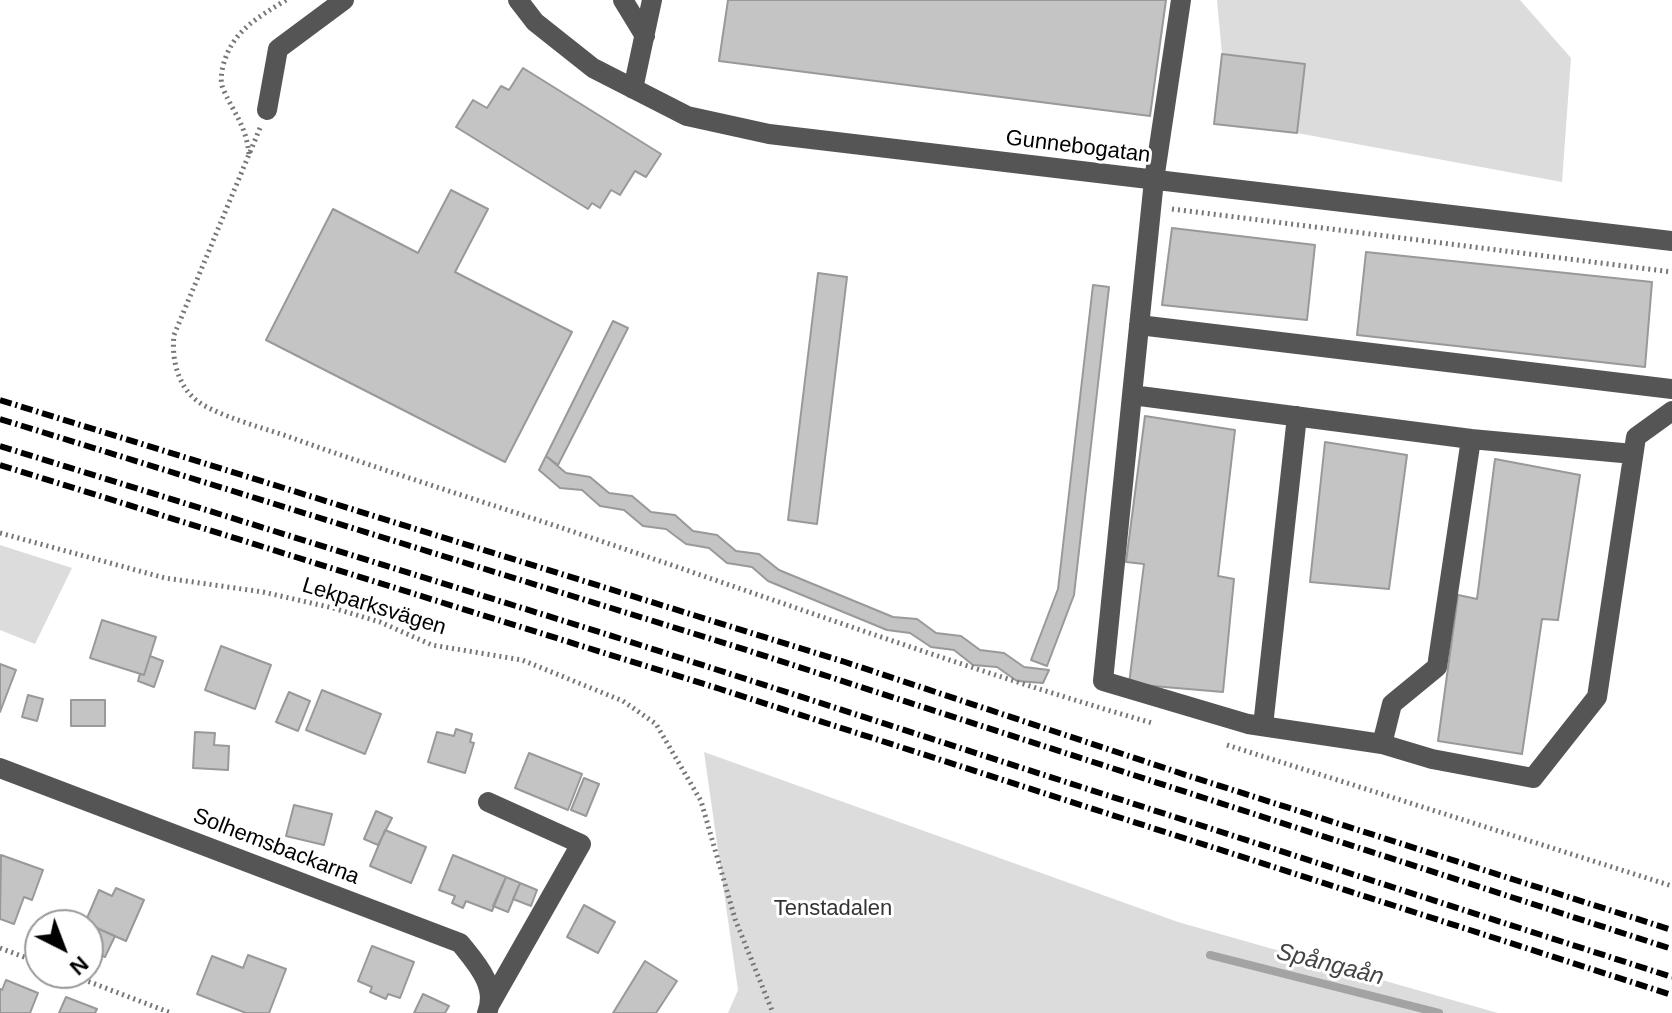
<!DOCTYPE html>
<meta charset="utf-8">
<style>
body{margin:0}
#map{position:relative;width:1672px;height:1013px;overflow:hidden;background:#fff;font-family:Arial,sans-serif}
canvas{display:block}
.north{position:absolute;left:24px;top:909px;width:80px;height:80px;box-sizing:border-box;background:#fff;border:2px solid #999;border-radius:50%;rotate:138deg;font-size:22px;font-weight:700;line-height:32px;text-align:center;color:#000}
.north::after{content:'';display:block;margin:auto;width:28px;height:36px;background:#000;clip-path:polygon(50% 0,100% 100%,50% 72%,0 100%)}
</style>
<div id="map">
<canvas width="1672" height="1013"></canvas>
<div class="north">N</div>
</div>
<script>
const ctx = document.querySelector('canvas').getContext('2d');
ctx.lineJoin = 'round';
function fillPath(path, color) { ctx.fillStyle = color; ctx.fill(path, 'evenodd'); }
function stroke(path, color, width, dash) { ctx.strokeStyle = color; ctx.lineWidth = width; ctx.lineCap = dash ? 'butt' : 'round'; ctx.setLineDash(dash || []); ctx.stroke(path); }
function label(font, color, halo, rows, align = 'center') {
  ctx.font = font + ' Arial,sans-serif'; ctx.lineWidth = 6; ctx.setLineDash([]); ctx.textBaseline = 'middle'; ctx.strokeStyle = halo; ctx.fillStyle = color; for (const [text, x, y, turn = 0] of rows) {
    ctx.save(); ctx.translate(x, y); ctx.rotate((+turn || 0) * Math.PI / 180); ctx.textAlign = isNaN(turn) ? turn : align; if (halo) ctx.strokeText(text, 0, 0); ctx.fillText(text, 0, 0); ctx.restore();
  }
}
fillPath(new Path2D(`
 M1217 0H1520L1571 58 1562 182 1297 133 1305 64 1222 54Z
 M0 545 72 568 35 644 0 630Z
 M704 752 1178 922 1498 1013H728L738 990Z`), '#dcdcdc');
stroke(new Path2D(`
 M1210 955 1439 1013`), '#a3a3a3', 8);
const building = new Path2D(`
 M728 0H1166L1150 116 719 61Z
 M1222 54 1305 64 1297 133 1214 124Z
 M523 68 661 154 646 177 635 171 620 195 611 190 600 208 592 203 588 209 456 127 473 100 487 108 501 86 509 90Z
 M451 190 488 209 455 272 572 332 505 462 266 340 333 209 418 253Z
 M1172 228 1315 245 1307 320 1162 305Z
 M1366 252 1652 282 1645 367 1357 335Z
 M818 273 847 277 817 524 788 520Z
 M1093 285 1109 287 1074 595 1047 666 1031 660 1058 589Z
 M613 321 628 328 558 465 546 456Z
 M1145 416 1235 430 1218 576 1234 579 1223 692 1129 684 1144 564 1126 562Z
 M1325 442 1407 455 1389 589 1310 582Z
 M546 456 566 473 590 477 609 493 632 496 651 512 675 515 693 531 717 535 736 551 759 554 779 570 893 617 917 619 936 633 961 636 980 650 1004 653 1024 667 1049 670 1043 683 1017 681 997 667 973 665 954 650 931 647 910 633 887 630 768 581 752 567 727 563 709 548 686 544 666 529 643 526 624 510 600 506 582 490 560 488 539 470Z
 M1495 459 1580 475 1558 620 1542 619 1522 754 1438 741 1458 595 1477 599Z
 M102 620 156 637 144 675 90 658Z
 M221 646 271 665 255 709 205 690Z
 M150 656 163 661 154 687 138 681 140 674 144 675Z
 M0 664 16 670 0 712Z
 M322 690 381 714 365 754 306 730Z
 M289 692 310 701 298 731 276 722Z
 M28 695 43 699 37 721 22 717Z
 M71 700H105V726H71Z
 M456 729 472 734 470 742 474 743 465 773 428 762 437 732 454 736Z
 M195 732 215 733 214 745 229 746 228 770 193 768Z
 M529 753 582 774 568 810 515 788Z
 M584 778 599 784 586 816 571 810Z
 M294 805 332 814 324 845 286 836Z
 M376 811 392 818 378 845 364 839Z
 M385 830 426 847 411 883 370 866Z
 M1 855 43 870 32 900 24 897 14 924 0 919Z
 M453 855 506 877 492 911 466 901 463 908 452 903 455 896 439 890Z
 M506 877 520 883 508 912 493 906Z
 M520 883 537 890 531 906 513 899Z
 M116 888 144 900 126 941 85 923 99 890 112 896Z
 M584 905 615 922 598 953 567 937Z
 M81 921 115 936 105 957 88 949V925H79Z
 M372 946 414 962 400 998 388 994 386 999 370 992 372 987 358 981Z
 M248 955 286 969 269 1013H246L197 994 212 956 243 968Z
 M645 961 677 981 656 1013H613Z
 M6 980 38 993 30 1013H0V989L2 990Z
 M423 994 449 1006 445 1013H414Z
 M66 997 97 1009 95 1013H59Z`);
fillPath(building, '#c4c4c4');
stroke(building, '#999', 2);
stroke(new Path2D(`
 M260 128 174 335C171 363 180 394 207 407 234 421 268 429 298 440 379 469 462 495 544 522 747 589 947 664 1152 723
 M249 154C246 126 235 115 224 91 220 83 221 75 223 66 232 31 257 18 286 0
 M1172 209 1672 272
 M0 533 165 578 263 592 333 608 380 622 432 645 522 660 623 701 656 724 701 801 735 919 773 1013
 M1227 745 1672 886
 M0 948 40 963
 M66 973 171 1013`), '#777', 5, [2, 4]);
stroke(new Path2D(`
 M518 0 535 22 593 68 687 116 769 134 1672 241
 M623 0 645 36
 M633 89 652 0
 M267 110 278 49 344 0
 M1139 325 1672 389
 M1132 395 1154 180 1181 0
 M1633 454 1471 439 1437 667 1392 704 1382 744 1432 759 1533 778 1597 697 1636 437 1672 411
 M1263 726 1297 416
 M1382 744 1248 724 1103 681 1132 395 1471 439
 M0 768 460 943C476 963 498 986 487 1013
 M488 802 581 844 490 1004`), '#555', 20);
stroke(new Path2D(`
 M0 400 845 662 1189 776 1672 930
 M0 419 734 646 1672 949
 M0 446 606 634 1672 977
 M0 465 720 689 1672 995`), '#000', 6, [12, 4, 2, 4]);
label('22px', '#000', '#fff', [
 ["Gunnebogatan",1078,147,7],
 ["Lekparksvägen",374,607,17],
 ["Solhemsbackarna",276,847,21]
]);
label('22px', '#333', '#fff', [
 ["Tenstadalen",833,909]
]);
label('italic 24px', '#444', '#fff', [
 ["Spångaån",1330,965,14]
]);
</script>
